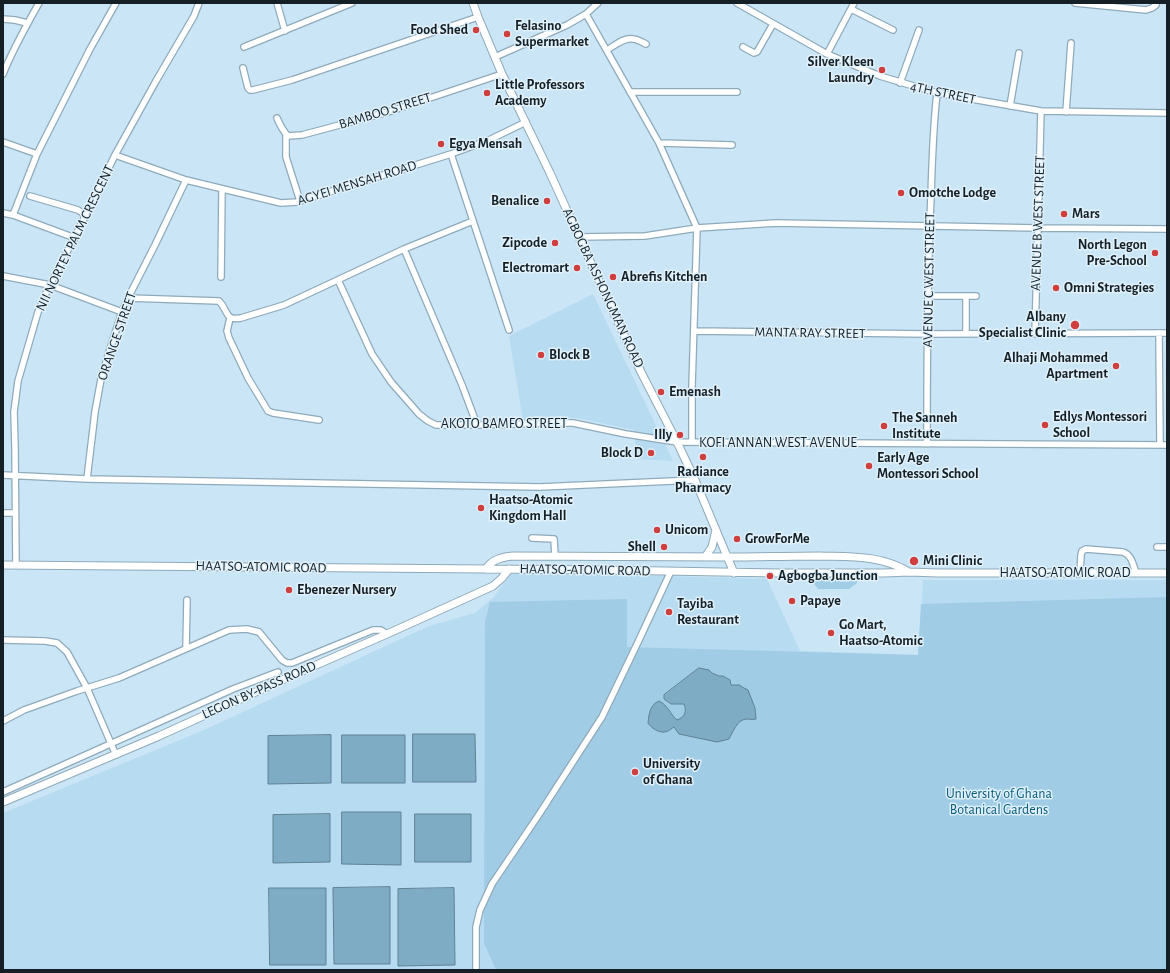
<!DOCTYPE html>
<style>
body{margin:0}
#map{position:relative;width:1170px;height:973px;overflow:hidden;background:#c9e5f6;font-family:"Alegreya Sans",sans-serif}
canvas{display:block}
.frame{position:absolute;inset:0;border:4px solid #152026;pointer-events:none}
</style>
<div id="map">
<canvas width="1170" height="973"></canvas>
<div class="frame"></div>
</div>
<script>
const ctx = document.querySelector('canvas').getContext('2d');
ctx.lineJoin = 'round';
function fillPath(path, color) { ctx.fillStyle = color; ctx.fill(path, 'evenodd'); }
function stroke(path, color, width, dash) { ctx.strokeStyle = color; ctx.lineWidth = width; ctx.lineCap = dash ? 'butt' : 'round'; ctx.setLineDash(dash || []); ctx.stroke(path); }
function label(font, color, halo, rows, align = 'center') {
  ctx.font = font + ' "Alegreya Sans",sans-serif'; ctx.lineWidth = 3; ctx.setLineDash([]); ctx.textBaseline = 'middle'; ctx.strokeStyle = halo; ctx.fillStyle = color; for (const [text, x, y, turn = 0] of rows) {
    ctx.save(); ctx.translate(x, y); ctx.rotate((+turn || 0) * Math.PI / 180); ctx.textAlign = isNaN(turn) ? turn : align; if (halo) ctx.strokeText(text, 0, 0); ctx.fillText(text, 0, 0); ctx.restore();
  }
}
fillPath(new Path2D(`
 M593 294 673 461 637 459 634 430 577 418 523 420 509 336Z
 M510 574 663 576 767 579 800 651 920 655 923 580H1167V970H3V813L204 730 429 626 475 613 494 597Z`), '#b7dbf0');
fillPath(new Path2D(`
 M814 577H853L857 580V583L849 589H818L812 581Z
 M1167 597V970H496L484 943 485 622 490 602 627 599V647L918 655 921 604Z`), '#a0cce6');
const water = new Path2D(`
 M699 668 709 670 712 673 719 676H723L730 680 731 685H740L742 687 748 690 755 708 756 719C752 720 749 719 746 719 737 720 733 732 729 739L717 742 679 734 674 727C672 728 668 732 665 732 659 733 651 728 648 723 649 713 650 705 659 701 668 705 670 714 677 720 685 717 687 712 684 704H671L664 699V695Z
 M413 734H475L476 782H413Z
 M331 735V783L268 784V736Z
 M342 735H405V783H342Z
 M342 812H401V865L342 864Z
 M330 814V862L273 863V815Z
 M415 814H471V862H415Z
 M390 887V964H334L333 888Z
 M269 888H326V965H270Z
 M454 888 455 965 398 966V889Z`);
fillPath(water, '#7facc5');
stroke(water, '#5f8295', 1);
const street = new Path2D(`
 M277 3 285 31
 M737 3 827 54 880 76 937 93 1041 111 1167 113
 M1075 3 1146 10 1152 8 1156 5V3
 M851 9 893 30
 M586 14 659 143 697 228 692 386V442
 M3 19 15 20 27 23
 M244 47 352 3
 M743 47 754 53 757 52 773 24
 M607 50C614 46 624 37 633 39 637 39 642 42 646 44
 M827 54 854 3
 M495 57 567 25 586 14 598 3
 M243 68 248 88 250 90H253L292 80 478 17
 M3 74C13 49 26 26 39 3
 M900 83 919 30
 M630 92H737
 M1010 106 1019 53
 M1066 112 1071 43
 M277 118C280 125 282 130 288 136L302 135 388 112 502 74
 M286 134V157L300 201
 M3 142 37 154
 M659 143 732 145
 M451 154 509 330
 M115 155 186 180 281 203 297 202 451 154 489 140 526 122
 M30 196 78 210 84 214 85 217
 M3 213 13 215 75 238
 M13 215 37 154 90 49 116 3
 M579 237 645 236 697 228 776 223 1038 228 1167 229
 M404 249 462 385 477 425
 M3 276 50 285 122 312
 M221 277 222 189
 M338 280 372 354 391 382 419 414 428 421 436 425H477L556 423H573L626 434 677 442 1167 445
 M928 296H976
 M128 298 219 301C229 311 224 321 241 318L284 305 404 249 473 221
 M230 318 227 331 229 338 248 378 268 411 273 413 319 420
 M694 331 927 334 1167 333
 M1159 333 1160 445
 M966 334V296
 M1035 334 1041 111
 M927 444C927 361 927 279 931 197 932 162 933 128 937 93
 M3 475 87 479 540 487 695 480
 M87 479 95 412 101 379 110 349 122 312 128 298 155 245 186 180
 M3 513H15
 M532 538 554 539 555 556
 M1157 547H1167
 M16 565 15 447 14 412 18 381 38 312 47 291 95 197 115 155 156 81 194 16 199 3
 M1080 573 1081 555 1082 551 1086 549 1123 552C1132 555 1133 565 1136 573
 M3 640 45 641 57 643 67 652 87 688 116 755
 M186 648 187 600
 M3 721 24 710 77 691 119 678 229 630 247 629 259 632 282 660 287 663H292L373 630H381L387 634
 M3 792 233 689 278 672
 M476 970V927L480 910 492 884 538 816 602 717 639 640 671 571`);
const secondary = new Path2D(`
 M473 3 478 17 502 74 550 173 579 237 641 372 677 442 695 480 734 573
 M705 557 712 547 716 530
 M3 565 607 570 779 573H884L909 572 938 573H1167
 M486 569C492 559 503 557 513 556 584 556 655 557 726 557 757 557 789 556 820 556 851 557 881 555 909 572
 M3 802 159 736 291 676 387 634 493 586 502 578 509 569`);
stroke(street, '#8faaba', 8);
stroke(secondary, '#8faaba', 9);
stroke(street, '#fff', 5.5);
stroke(secondary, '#fff', 7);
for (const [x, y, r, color] of [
 [476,30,4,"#ce3f3e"],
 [507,34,4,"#ce3f3e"],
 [882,70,4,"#ce3f3e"],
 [487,93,4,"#ce3f3e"],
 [441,144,4,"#ce3f3e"],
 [901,193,4,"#ce3f3e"],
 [547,201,4,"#ce3f3e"],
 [1064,214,4,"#ce3f3e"],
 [555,243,4,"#ce3f3e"],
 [1155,253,4,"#ce3f3e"],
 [577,268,4,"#ce3f3e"],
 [613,277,4,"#ce3f3e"],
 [1056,288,4,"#ce3f3e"],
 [1075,325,5,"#ce3f3e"],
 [541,355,4,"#ce3f3e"],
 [1116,366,4,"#ce3f3e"],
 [661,392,4,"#ce3f3e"],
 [1045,425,4,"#ce3f3e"],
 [884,426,4,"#ce3f3e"],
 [680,435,4,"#ce3f3e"],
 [651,453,4,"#ce3f3e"],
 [703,457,4,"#ce3f3e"],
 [869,466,4,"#ce3f3e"],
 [481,508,4,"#ce3f3e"],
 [657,530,4,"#ce3f3e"],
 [737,539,4,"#ce3f3e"],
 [664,547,4,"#ce3f3e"],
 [914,561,5,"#ce3f3e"],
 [770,576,4,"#ce3f3e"],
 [289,590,4,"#ce3f3e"],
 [792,601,4,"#ce3f3e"],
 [669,612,4,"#ce3f3e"],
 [831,633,4,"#ce3f3e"],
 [635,772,4,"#ce3f3e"]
]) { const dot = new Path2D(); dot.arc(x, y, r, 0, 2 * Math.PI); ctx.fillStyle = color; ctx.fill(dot); stroke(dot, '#e0f1fb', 1.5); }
label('bold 14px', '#152026', '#e0f1fb', [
 ["Felasino",515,26],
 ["Supermarket",515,42],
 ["Food Shed",468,30,"right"],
 ["Silver Kleen",874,62,"right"],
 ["Laundry",874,78,"right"],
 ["Little Professors",495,85],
 ["Academy",495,101],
 ["Egya Mensah",449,144],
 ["Omotche Lodge",909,193],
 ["Benalice",539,201,"right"],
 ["Mars",1072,214],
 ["Zipcode",547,243,"right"],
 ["North Legon",1147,245,"right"],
 ["Pre-School",1147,261,"right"],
 ["Electromart",569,268,"right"],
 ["Abrefis Kitchen",621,277],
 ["Omni Strategies",1064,288],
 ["Albany",1066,317,"right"],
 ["Specialist Clinic",1066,333,"right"],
 ["Block B",549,355],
 ["Alhaji Mohammed",1108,358,"right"],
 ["Apartment",1108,374,"right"],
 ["Emenash",669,392],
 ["Edlys Montessori",1053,417],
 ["School",1053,433],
 ["The Sanneh",892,418],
 ["Institute",892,434],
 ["Illy",672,435,"right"],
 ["Block D",643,453,"right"],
 ["Early Age",877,458],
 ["Montessori School",877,474],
 ["Radiance",703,472,"center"],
 ["Pharmacy",703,488,"center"],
 ["Haatso-Atomic",489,500],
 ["Kingdom Hall",489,516],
 ["Unicom",665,530],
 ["GrowForMe",745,539],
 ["Shell",656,547,"right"],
 ["Mini Clinic",923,561],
 ["Agbogba Junction",778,576],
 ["Ebenezer Nursery",297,590],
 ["Papaye",800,601],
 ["Tayiba",677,604],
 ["Restaurant",677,620],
 ["Go Mart,",839,625],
 ["Haatso-Atomic",839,641],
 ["University",643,764],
 ["of Ghana",643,780]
], 'left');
label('14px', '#152026', '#e0f1fb', [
 ["4TH STREET",943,93,12],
 ["BAMBOO STREET",385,111,-17],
 ["AGYEI MENSAH ROAD",357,183,-17],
 ["AVENUE B WEST STREET",1038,223,-88],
 ["NII NORTEY PALM CRESCENT",75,238,-64],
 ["AVENUE C WEST STREET",929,280,-89],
 ["AGBOGBA ASHONGMAN ROAD",603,288,65],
 ["MANTA RAY STREET",810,333,1],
 ["ORANGE STREET",117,336,-71],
 ["AKOTO BAMFO STREET",504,424],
 ["KOFI ANNAN WEST AVENUE",778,443],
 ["HAATSO-ATOMIC ROAD",261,567,1],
 ["HAATSO-ATOMIC ROAD",585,570,1],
 ["HAATSO-ATOMIC ROAD",1065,573],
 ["LEGON BY-PASS ROAD",259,690,-24]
]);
label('14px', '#075b7e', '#e0f1fb', [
 ["University of Ghana",999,794],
 ["Botanical Gardens",999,810]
]);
</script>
